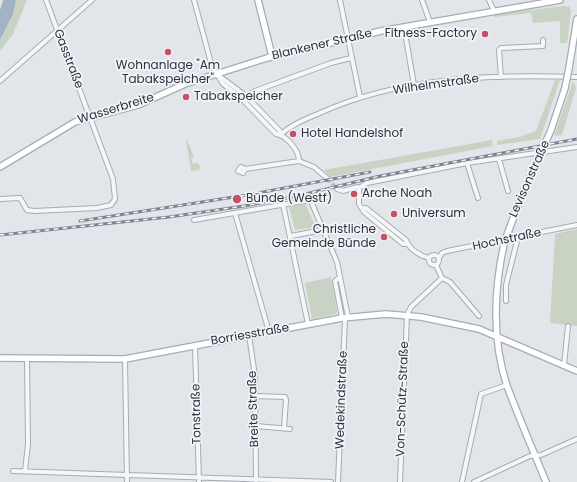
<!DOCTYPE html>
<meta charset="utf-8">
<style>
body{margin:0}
canvas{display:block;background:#e2e5e9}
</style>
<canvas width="577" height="482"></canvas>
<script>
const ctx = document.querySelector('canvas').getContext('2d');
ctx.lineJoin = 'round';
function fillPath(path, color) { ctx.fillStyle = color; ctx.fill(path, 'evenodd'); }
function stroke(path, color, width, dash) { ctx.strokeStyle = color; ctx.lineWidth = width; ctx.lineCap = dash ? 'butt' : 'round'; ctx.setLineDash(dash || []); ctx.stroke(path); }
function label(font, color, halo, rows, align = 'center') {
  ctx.font = font + ' Poppins,sans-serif'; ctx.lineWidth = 3.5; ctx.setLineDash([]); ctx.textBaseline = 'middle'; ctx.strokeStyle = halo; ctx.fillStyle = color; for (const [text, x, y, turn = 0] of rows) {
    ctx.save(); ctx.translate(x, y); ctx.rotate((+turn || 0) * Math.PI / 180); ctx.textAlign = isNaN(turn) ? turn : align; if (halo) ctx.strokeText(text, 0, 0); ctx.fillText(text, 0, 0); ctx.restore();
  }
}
fillPath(new Path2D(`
 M16 0H27L13 34 0 51V40L13 14Z
 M565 6 570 7 571 12 567 43H560V21L533 23 531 13 494 17V14Z
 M555 80H560L540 139 497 145V141L519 137 536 131Z
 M573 81 576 88 562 135 554 136Z
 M186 140H187L194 157 191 158 193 164 197 163 200 166 199 170 191 171Z
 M492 140 493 146 330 177 324 170Z
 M305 204 316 227 295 230 289 207Z
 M577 229V326L550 323 555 234Z
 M331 277 337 311 336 314 312 319 305 283Z`), '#c8d3c4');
fillPath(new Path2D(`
 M3 0H16L13 14 0 40V10Z`), '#a0b4c6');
stroke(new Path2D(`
 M328 179 337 189`), '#bdc1c7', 4, [4, 2]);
const street = new Path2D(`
 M194 0 211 63 216 73 223 84 239 96 276 134C287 136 299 150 299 161
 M340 0 360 97
 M422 0 430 22
 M489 0 494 11
 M404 27 414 85
 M218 75 246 96 280 131V135
 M501 77 499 50 501 48 543 46V40
 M0 81 92 0
 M246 96 255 91 331 63 351 58
 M280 135C292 124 306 119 320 113 399 77 492 74 577 77
 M499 159 508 191
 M299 161 314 167 328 179
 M467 163 478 198
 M245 169 243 173 238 171 241 167 245 169 299 161
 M359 188 367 183 467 163 577 147
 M359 188V204L364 212 403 244H408
 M337 189 343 191 357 187 359 188
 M0 199 20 198 27 210 34 211 97 208 111 205 115 199 113 179 46 0
 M310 199 337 262 348 317
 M283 204 308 324
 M362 208H366L406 240C409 249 420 256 429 258
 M235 213 269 332
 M194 220 327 197
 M291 236 322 230
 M429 260a5 5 0 1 1 10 0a5 5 0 1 1-10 0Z
 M439 258 442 253 447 251 577 225
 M436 265 442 278 450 282 479 316
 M340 277 335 281 342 318
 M506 301V285L518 237
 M249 335 255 376 256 481
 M195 345 199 482
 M125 359 127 482
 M564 365 568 326
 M255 396 285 397 286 400 284 428
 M256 426 290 429
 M13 471 331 482
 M25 471 28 444 27 359
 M338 482 345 318
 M400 482 407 315 411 307 442 278
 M462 482 481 394 507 385
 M474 482 530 456 541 455 577 439`);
const secondary = new Path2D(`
 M258 0 272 56
 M569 68 577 19
 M551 130 565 88
 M0 167 75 122 138 105 185 84 267 58 381 31 560 0
 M507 235 522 195 535 166
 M504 244C494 290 492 340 507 386 519 418 533 450 546 482
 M0 358 125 359 342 318 386 314 421 317 479 329 577 371`);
stroke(street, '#a7acb3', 6);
stroke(secondary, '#a7acb3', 8);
stroke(street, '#f5f6f8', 4);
stroke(secondary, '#fff', 5.5);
const rail = new Path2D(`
 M80 221 247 195 370 172
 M0 235 169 217 244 206 293 197 380 176 577 139`);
stroke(rail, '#7d8592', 3);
stroke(rail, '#f2f4f7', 1.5, [4.5]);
const secondaryBridge = new Path2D(`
 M565 88 569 68
 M535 166 551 130
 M504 244 507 235`);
stroke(secondaryBridge, '#a7acb3', 8, []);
stroke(secondaryBridge, '#fff', 5.5);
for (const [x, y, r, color] of [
 [485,34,4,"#c45165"],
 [168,52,4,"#c45165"],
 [186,97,4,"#c45165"],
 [293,134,4,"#c45165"],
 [354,194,4,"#c45165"],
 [237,199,5,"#c45165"],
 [394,214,4,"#c45165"],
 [384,237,4,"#c45165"]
]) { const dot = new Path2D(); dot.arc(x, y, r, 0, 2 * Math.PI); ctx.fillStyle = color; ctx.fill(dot); stroke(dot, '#f2f4f7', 1.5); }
label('12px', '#2b3340', '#f2f4f7', [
 ["Fitness-Factory",477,34,"right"],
 ["Wohnanlage \"Am",168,66,"center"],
 ["Tabakspeicher\"",168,80,"center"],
 ["Tabakspeicher",194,97],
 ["Hotel Handelshof",301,134],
 ["Arche Noah",362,194],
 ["Bünde (Westf)",246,199],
 ["Universum",402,214],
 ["Christliche",376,230,"right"],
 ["Gemeinde Bünde",376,244,"right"]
], 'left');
label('12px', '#2b3340', '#f2f4f7', [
 ["Blankener Straße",322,45,-13],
 ["Gasstraße",68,59,69],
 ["Wilhelmstraße",436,85,-8],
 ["Wasserbreite",116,109,-17],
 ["Levisonstraße",530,179,-66],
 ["Hochstraße",507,240,-12],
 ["Borriesstraße",250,335,-10],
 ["Von-Schütz-Straße",403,399,-88],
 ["Wedekindstraße",342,400,-88],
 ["Breite Straße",254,409,-92],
 ["Tonstraße",197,414,-91]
]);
</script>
